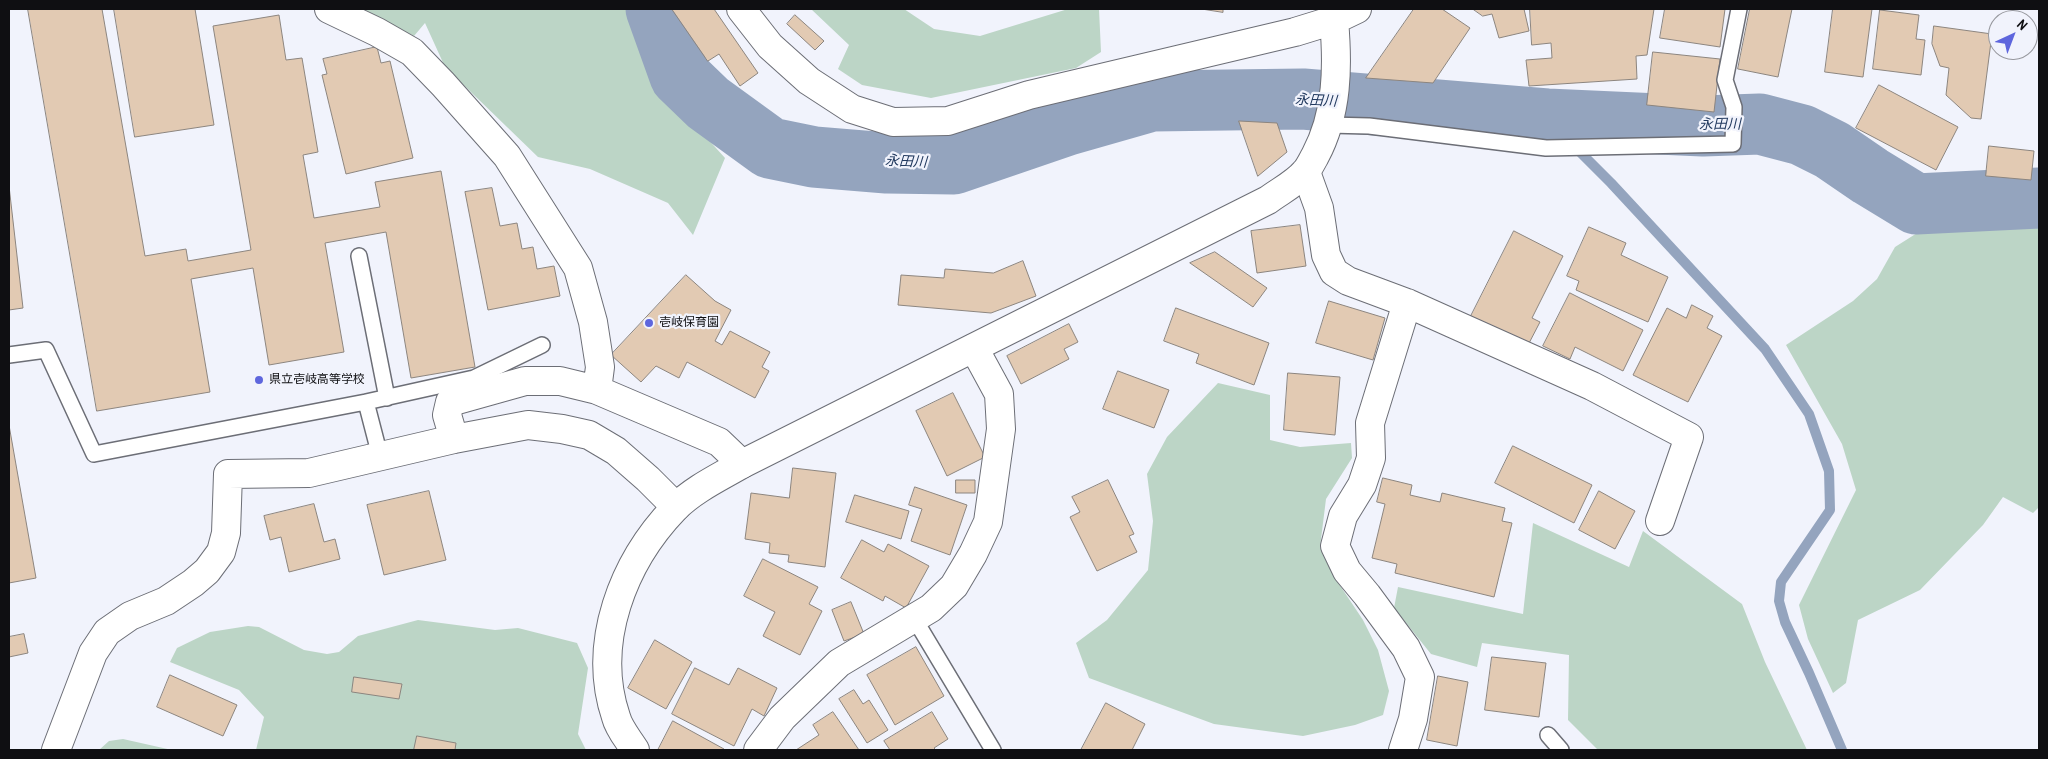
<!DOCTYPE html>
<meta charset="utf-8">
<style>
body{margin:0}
#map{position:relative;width:2048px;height:759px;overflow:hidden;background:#f1f3fc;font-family:"Archivo Narrow",sans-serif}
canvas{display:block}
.frame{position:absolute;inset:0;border:10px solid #0f0f12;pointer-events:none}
.north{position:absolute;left:1988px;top:10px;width:50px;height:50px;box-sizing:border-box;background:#f1f3fc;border:1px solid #97989e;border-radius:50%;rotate:43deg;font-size:14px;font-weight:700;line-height:20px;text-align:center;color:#0f0f12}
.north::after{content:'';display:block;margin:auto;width:18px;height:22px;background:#5e66dd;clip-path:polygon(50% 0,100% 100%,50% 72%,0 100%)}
</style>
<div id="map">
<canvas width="2048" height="759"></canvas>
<div class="frame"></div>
<div class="north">N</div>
</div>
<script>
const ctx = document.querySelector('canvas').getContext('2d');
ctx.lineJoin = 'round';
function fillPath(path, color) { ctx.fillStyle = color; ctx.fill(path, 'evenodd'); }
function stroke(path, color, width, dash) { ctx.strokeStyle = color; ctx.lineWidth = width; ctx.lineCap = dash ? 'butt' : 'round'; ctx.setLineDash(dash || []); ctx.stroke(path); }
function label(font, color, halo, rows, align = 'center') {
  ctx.font = font + ' "Archivo Narrow","Noto Sans JP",sans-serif'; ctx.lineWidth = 4.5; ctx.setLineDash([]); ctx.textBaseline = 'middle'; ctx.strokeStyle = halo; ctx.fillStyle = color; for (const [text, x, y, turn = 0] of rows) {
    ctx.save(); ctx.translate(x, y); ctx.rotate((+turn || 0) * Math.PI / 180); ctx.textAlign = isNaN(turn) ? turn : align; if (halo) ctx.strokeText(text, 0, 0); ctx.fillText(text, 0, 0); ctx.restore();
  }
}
fillPath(new Path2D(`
 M360 9H646L658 70 706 137 725 158 693 235 668 203 590 169 538 157 445 67 425 23 414 36Z
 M811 9H904L934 29 980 36 1068 9H1099L1101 52 1076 68 931 98 862 85 838 69 849 45Z
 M1944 216 2039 217V507L2033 513 2003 497 1983 525 1920 590 1858 620 1846 683 1833 693 1808 639 1799 605 1856 490 1842 444 1786 345 1853 301 1877 279 1895 247Z
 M1218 383 1270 395V440L1300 447 1351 443 1352 458 1326 499 1320 547 1335 578 1363 620 1378 650 1389 691 1383 715 1355 725 1303 736 1214 724 1089 678 1076 643 1107 620 1148 570 1153 521 1147 474 1167 437Z
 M1533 523 1629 567 1643 531 1742 604 1765 662 1807 750H1598L1568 720 1569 655 1482 643 1477 667 1431 654 1394 608 1398 587 1523 614Z
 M418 620 495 630 518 628 577 643 588 668 578 734 586 750H256L264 717 239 690 170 662 177 648 210 632 248 626 259 627 304 650 327 654 339 652 358 636Z
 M123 739 172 750H99L109 741Z`), '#bcd5c6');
stroke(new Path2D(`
 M1547 119 1611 183 1765 349 1809 414 1829 471 1830 510 1781 582 1779 601 1785 622 1809 673 1842 750`), '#94a4be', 10);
stroke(new Path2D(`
 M656 9 680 76 708 103 770 148 814 157 887 163 954 164 1068 125 1152 101 1303 99 1547 119 1703 126 1760 124 1802 135 1832 150 1870 176 1916 204 2039 198`), '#94a4be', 61);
const building = new Path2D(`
 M28 9H102L145 256 186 249 188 261 251 250 213 26 279 15 286 60 302 58 318 152 303 155 314 218 380 207 375 182 441 171 475 367 411 378 386 232 325 243 344 352 269 365 253 268 191 279 210 392 97 411Z
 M114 9H195L214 125 135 137Z
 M672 9H714L758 73 740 86 719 54 708 61Z
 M1202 9H1223V12Z
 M1414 9H1442L1470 28 1433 83 1366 78Z
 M1473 9H1524L1529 31 1499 38 1492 14 1483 16Z
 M1530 9H1654L1647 55 1636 56 1637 79 1529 86 1526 60 1552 58 1551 43 1532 45Z
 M1665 9H1725L1720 47 1660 38Z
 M1750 9H1792L1778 77 1738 69Z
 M1833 9H1872L1863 77 1825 72Z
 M1880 10 1919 15 1916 39 1925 40 1921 75 1873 69Z
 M795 15 824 41 815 50 787 24Z
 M1934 26 1992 34 1981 119 1971 118 1946 95 1949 68 1940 66 1932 44Z
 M377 47 381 63 390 61 413 158 346 174 322 75 327 74 323 59Z
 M1653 52 1720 59 1714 112 1647 105Z
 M1879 85 1958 127 1936 170 1856 128Z
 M1239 121 1277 123 1287 152 1258 176Z
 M1989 146 2034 151 2031 180 1986 176Z
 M9 186 23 308 9 310Z
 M492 188 500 226 517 223 522 249 533 247 537 269 554 266 560 296 488 310 465 192Z
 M1300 225 1306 266 1257 273 1251 231Z
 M1589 227 1626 243 1621 255 1668 277 1648 322 1576 290 1579 281 1567 276Z
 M1514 231 1563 256 1532 318 1540 322 1527 347 1470 318Z
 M1215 252 1267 288 1253 307 1190 263Z
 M1023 261 1036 296 991 313 898 305 901 275 944 278 945 269 993 273Z
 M686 275 715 301 731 310 715 341 722 345 730 331 770 352 762 367 769 371 755 398 687 362 679 378 656 366 641 382 611 355Z
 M1570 293 1643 330 1623 371 1575 347 1570 359 1543 346Z
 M1329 301 1385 318 1373 360 1316 343Z
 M1692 305 1713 316 1707 328 1722 336 1688 402 1633 375 1667 308 1686 318Z
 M1176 308 1269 343 1254 385 1196 363 1199 354 1164 341Z
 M1069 324 1078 342 1064 349 1069 359 1021 384 1007 356Z
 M1118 371 1169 390 1154 428 1103 409Z
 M1288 373 1340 377 1335 435 1284 430Z
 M953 393 985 457 947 476 916 411Z
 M9 425 36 578 9 583Z
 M1513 446 1592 485 1574 523 1495 483Z
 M793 468 836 473 825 567 788 562 789 555 769 553 770 543 745 539 751 493 789 498Z
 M1383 478 1412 485 1410 495 1440 502 1442 493 1505 508 1502 521 1512 523 1494 597 1395 573 1397 564 1372 558 1385 504 1377 502Z
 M956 480H975V493H956Z
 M1108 480 1134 534 1129 536 1137 552 1097 571 1070 517 1080 512 1072 497Z
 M915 487 967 505 950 555 911 541 922 509 909 505Z
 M429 491 446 560 384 575 367 505Z
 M1599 491 1635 511 1615 549 1579 530Z
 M855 495 909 511 901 539 846 522Z
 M314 504 324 542 335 539 340 559 289 572 281 537 270 540 264 516Z
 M862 540 884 552 888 544 929 566 906 608 885 596 883 601 841 578Z
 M763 559 818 587 809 604 822 611 800 655 763 636 775 612 744 596Z
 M851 602 864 634 844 641 832 610Z
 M24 634 28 653 9 657V637Z
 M655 640 692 662 666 709 628 688Z
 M916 647 944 696 895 725 867 675Z
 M1492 657 1546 663 1539 717 1485 710Z
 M695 668 729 685 738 668 777 688 764 716 752 709 734 746 672 714Z
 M170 675 237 705 223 736 157 707Z
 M1438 676 1468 682 1457 746 1427 740Z
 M354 677 402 684 399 699 352 692Z
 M854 690 863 704 869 700 888 730 867 743 839 699Z
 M1106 703 1145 724 1132 750H1081Z
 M833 712 859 750H796L819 735 813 725Z
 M932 712 948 739 934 748 936 750H890L884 741Z
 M673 721 724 749 723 750H658Z
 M417 736 456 743 455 750H414Z`);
fillPath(building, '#e2cab3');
stroke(building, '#8c857f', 1);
const service = new Path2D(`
 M1328 125 1369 126 1546 148 1733 144 1734 107 1725 80 1739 9
 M359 256 387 398
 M9 355 46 350 94 454 366 402 380 456
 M366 402 474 378 542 345
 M914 618 993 750
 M1548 735 1561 750`);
const minor = new Path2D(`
 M329 9 377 32 412 52 443 84 507 156 578 268 593 322 600 367 597 390 719 442 742 464
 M1306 172 1319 208 1326 255 1334 272 1348 281 1407 303 1592 386 1689 437 1660 521
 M454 439 447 415 450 402 525 381H560L597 390
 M56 750 93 653 107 632 130 616 166 601 193 583 207 571 221 552 226 533 228 474 309 473 454 439 528 425 562 429 589 435 616 451 648 479 676 507
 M758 750 782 718 839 663 931 608 954 586 973 554 988 522 1001 429 999 394 974 348
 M1403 750 1413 719 1420 677 1406 648 1367 595 1347 571 1335 546 1343 516 1362 485 1371 458 1370 423 1407 303`);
const tertiary = new Path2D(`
 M741 9 770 46 809 81 852 109 893 122 948 121 1029 95 1295 32 1334 20 1357 9
 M635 750C629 740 619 729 616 717 591 643 623 562 675 508 694 489 720 477 742 464L1268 200C1280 191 1296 183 1305 172 1309 168 1312 161 1315 156 1338 113 1338 66 1334 20`);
stroke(service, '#6c6e76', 18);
stroke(minor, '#6c6e76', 30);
stroke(tertiary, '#6c6e76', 30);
stroke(service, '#fff', 15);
stroke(minor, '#fff', 28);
stroke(tertiary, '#fff', 28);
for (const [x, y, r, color] of [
 [649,323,5,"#5e66dd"],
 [259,380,5,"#5e66dd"]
]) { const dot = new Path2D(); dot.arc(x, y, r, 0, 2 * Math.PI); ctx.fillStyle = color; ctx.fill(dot); stroke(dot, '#f1f3fc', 2); }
label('12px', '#0f0f12', '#f1f3fc', [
 ["壱岐保育園",659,323],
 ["県立壱岐高等学校",269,380]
], 'left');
label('italic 14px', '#223a5f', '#f1f3fc', [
 ["永田川",1316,101,3],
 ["永田川",1720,125,-1],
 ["永田川",906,162,3]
]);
</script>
